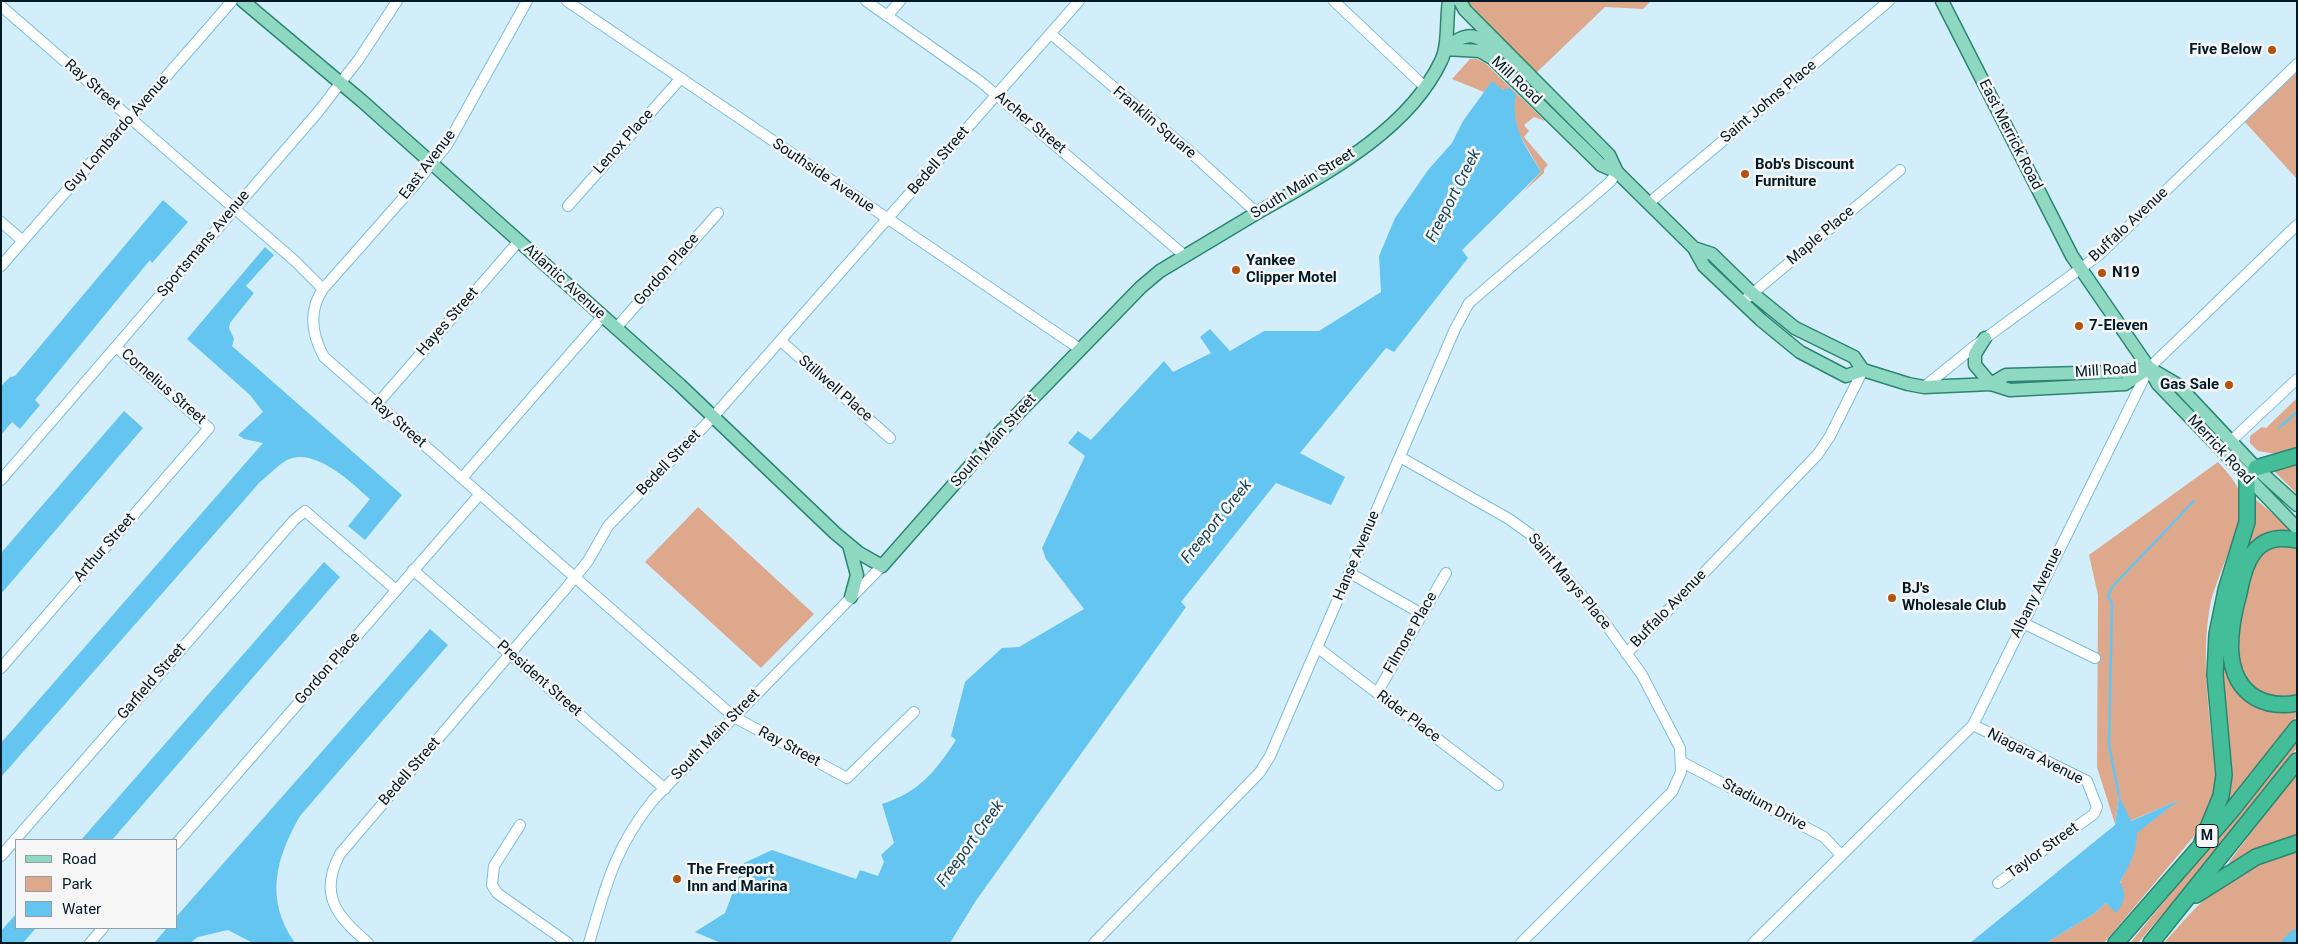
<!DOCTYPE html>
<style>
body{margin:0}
#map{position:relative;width:2298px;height:944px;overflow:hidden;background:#d3eefb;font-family:Roboto,sans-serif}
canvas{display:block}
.frame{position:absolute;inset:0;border:2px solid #001a26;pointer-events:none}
.legend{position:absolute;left:15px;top:839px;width:162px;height:90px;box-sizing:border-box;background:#f6f6f6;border:1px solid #949ea3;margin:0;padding:6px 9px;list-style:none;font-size:15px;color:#001a26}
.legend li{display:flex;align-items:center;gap:10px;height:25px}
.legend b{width:25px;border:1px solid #949ea3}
</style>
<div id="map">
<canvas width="2298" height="944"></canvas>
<div class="frame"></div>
<ul class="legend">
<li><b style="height:6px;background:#8fd8c2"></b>Road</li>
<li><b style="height:14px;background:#dea88c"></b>Park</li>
<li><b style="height:14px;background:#64c5f0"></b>Water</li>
</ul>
</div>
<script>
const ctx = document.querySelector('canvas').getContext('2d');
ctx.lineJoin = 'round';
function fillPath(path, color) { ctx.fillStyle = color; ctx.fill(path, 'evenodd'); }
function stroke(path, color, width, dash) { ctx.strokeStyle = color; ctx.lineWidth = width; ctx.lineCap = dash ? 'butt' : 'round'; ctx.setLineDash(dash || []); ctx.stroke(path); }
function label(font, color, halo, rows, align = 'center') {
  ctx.font = font + ' Roboto,sans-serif'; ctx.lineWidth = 5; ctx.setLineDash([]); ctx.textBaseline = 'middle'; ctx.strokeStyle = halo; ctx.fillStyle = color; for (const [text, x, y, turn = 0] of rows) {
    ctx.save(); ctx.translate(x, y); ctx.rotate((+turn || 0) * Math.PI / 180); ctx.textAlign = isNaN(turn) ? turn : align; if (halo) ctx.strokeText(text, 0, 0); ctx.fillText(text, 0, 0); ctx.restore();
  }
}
fillPath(new Path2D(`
 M1468 1H1651L1643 9 1605 7 1536 73 1468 4Z
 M1470 59H1477L1485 63 1545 121 1534 117 1524 125 1529 131 1524 137 1548 165 1544 169V173L1523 192 1541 172 1516 128 1514 106 1503 90 1492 82 1484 92 1452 79Z
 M2297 70V179L2244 121Z
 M2297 398V450L2278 458 2276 454 2258 451 2250 443V436L2262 427 2266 428Z
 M2297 461V494L2273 470Z
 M2218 462C2227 472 2238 483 2241 497 2246 520 2215 579 2210 606 2203 645 2206 685 2210 724 2214 766 2225 779 2207 821L2104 943H2046L2095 913 2106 903 2116 912C2117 903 2117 890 2121 881 2128 864 2137 853 2136 833L2177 801 2130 821 2119 797 2115 824 2097 767 2098 595 2089 555Z
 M2254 498 2291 529 2290 533 2257 543 2227 641 2242 691 2297 707V716L2226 805 2224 802 2225 735 2221 643Z
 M698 507 814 614 761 668 645 562Z
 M2273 542 2297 548V698C2289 698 2277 701 2270 700 2250 695 2236 670 2236 652 2236 628 2245 574 2258 554 2261 549 2268 546 2273 542Z
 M2297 741V748L2230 835 2138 943H2130Z
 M2297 772V837L2232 864 2229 862Z
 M2297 852V943H2164C2191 912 2218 881 2256 863 2268 857 2284 855 2297 852Z`), '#dea88c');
fillPath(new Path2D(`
 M1492 81 1503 90 1509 88 1516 94C1510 127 1526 146 1541 172L1462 250 1468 258 1394 352 1386 348 1300 453 1345 477 1331 505 1276 483 1181 602 1186 607 975 902 950 943H721L695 932 725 913 744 863 772 850 856 879 860 870 878 876 884 862 881 855 894 843 882 804C919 792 935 772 956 740L951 736 965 682 1002 648 1019 647 1084 609 1046 559 1042 548 1085 456 1068 443 1078 431 1091 440 1164 361 1173 372 1211 353 1200 337 1210 329 1230 351 1264 331H1319L1381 292 1379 256 1395 218 1428 170 1452 143 1463 121Z
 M163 200 188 222 152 263 150 260 35 400 40 405 20 429 12 422 1 435V386L10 377 15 376Z
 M265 247 274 255 246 286 254 293 230 323 229 328 234 339 232 346 402 495 365 540 348 526 370 499C352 483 314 446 287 460 278 465 269 475 260 482L1 777V743L263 443 244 439 238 435 263 412 250 395 187 339Z
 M124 411 143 428 1 594V553Z
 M324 562 340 577 112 840H81Z
 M430 629 448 645 300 816C276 858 264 899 295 943H253L228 930 198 937 190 943H154L167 928H176V917Z
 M2119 796 2131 821 2179 800 2137 833C2137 852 2129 866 2120 882 2127 895 2125 902 2116 913L2106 903 2095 913 2046 943H1970L2115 825Z
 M16 914V928H36L23 943H1V931Z`), '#64c5f0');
stroke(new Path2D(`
 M2280 427 2297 412
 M2119 796 2109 745 2112 603 2108 597 2112 587 2194 501`), '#64c5f0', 2.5);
stroke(new Path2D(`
 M2290 943 2297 937`), '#64c5f0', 16);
const minor = new Path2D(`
 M527 1 447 145 413 187 323 289C308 311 312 335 324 357L734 717 847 778 914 712
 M567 1 1080 349
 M866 1 981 82 1185 256
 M1334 1 1426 88
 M1 6 295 261 323 289
 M887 16 900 1
 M1051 34 1187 149 1257 213
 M1649 203 1889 1
 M568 206 681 78
 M1 222 23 241
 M1 266 232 1
 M1747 298 1900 170
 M616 328 718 213
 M781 341 890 438
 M1924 387 1976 345 2099 255 2297 64
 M377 404 519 241
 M2231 441 2297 379
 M1400 457 1509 519 1530 534 1605 623 1642 675 1680 748 1681 772 1672 792 1521 943
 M462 478 603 316
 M1 480 318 112 359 59 397 1
 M413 570 665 789
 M1350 573 1422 614
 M2023 623 2095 658
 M1318 648 1498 785
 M1626 654 1818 454 1830 436 1863 370
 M1 668 209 428 116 347
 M1377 693 1446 573
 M1973 725 2087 781 2097 807 2094 814 1998 883
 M1682 762 1824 837 1841 855
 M520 825 494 866 492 885 497 893 568 943
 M176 844 480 494
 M1 856 294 520 305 511 396 590
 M90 943 103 928
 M368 943C337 916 318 895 340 854L567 587 588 561 608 526 713 417 1079 1
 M589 943C606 885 615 847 654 799L882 566
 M1094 943 1260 772 1270 756 1455 329 1469 303 1610 182 1617 172
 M1753 943 1973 725 2149 368 2297 225`);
const major = new Path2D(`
 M243 1 362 101 680 385 835 533 859 553 882 566 1000 432 1141 287 1160 271C1192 252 1223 233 1255 214 1321 176 1407 133 1441 61 1449 45 1446 20 1449 1
 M1460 1 1465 10 1609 155 1617 172
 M1942 1 2072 256 2149 368 2158 384 2297 528
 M1445 49 1480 51 1492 58 1601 165 1617 172 1694 248 1704 266 1761 320 1800 352 1846 376 1863 370
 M1445 49C1466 31 1474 33 1497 49
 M1694 248 1712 254 1752 293 1795 328 1854 357 1863 370 1908 384 1924 387 1991 384 2010 390 2125 384 2149 368
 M1985 338 1975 354V365L1991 384
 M2149 368 2178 385 2256 468 2297 505
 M1991 384 2006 375 2119 372 2144 369
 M849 545 857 575 851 597`);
const highway = new Path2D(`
 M2256 468 2297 456
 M2297 540C2283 538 2272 537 2261 545 2247 555 2242 578 2239 593 2230 626 2220 677 2256 698 2269 705 2282 706 2297 703
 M2202 842 2221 796 2224 775 2215 675 2217 634 2226 590 2247 522V479
 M2196 895 2256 857 2297 843
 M2116 943 2232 810 2297 728
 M2151 943 2297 761`);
stroke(minor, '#79bedd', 12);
stroke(major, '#2c8571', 15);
stroke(highway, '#2c8571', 18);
stroke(minor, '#fff', 10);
stroke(major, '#8fd8c2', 12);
stroke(highway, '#44be99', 15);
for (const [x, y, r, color] of [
 [2272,50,5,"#b3530b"],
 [1745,174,5,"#b3530b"],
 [1236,270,5,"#b3530b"],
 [2102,273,5,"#b3530b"],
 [2079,326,5,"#b3530b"],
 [2229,385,5,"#b3530b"],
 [1892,598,5,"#b3530b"],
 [677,879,5,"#b3530b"]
]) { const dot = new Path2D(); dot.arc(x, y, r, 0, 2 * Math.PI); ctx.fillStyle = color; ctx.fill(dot); stroke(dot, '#f6f6f6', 2); }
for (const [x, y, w] of [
 [2207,836,22]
]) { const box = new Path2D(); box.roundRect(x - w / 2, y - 11.5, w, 23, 4); ctx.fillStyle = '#f6f6f6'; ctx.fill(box); stroke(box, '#001a26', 1); }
label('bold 14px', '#001a26', null, [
 ["M",2207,836]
]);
label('bold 15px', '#001a26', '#f6f6f6', [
 ["Five Below",2262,50,"right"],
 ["Bob's Discount",1755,165],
 ["Furniture",1755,182],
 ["Yankee",1246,261],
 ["Clipper Motel",1246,278],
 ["N19",2112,273],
 ["7-Eleven",2089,326],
 ["Gas Sale",2219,385,"right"],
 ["BJ's",1902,589],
 ["Wholesale Club",1902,606],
 ["The Freeport",687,870],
 ["Inn and Marina",687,887]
], 'left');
label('15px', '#001a26', '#f6f6f6', [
 ["Mill Road",1516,81,43],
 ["Ray Street",92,85,41],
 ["Saint Johns Place",1769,102,-40],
 ["Archer Street",1030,123,40],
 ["Franklin Square",1154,123,40],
 ["Guy Lombardo Avenue",117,134,-49],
 ["East Merrick Road",2010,135,63],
 ["Lenox Place",624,142,-48],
 ["Bedell Street",939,161,-49],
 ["East Avenue",428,165,-53],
 ["Southside Avenue",823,176,34],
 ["South Main Street",1303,184,-32],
 ["Buffalo Avenue",2129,225,-43],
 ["Maple Place",1821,236,-40],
 ["Sportsmans Avenue",204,244,-50],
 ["Gordon Place",667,270,-49],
 ["Atlantic Avenue",564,282,42],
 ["Hayes Street",448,322,-49],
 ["Mill Road",2106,371,-4],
 ["Cornelius Street",163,387,41],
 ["Stillwell Place",835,389,41],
 ["Ray Street",398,423,41],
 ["South Main Street",994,441,-48],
 ["Merrick Road",2220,450,47],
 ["Bedell Street",669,463,-46],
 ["Arthur Street",105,548,-49],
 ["Hanse Avenue",1357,556,-67],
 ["Saint Marys Place",1569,582,50],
 ["Albany Avenue",2037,593,-64],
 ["Buffalo Avenue",1669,609,-46],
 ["Filmore Place",1411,633,-60],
 ["Gordon Place",328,669,-49],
 ["President Street",539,679,41],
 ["Garfield Street",152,682,-49],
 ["Rider Place",1408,717,37],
 ["South Main Street",716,735,-46],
 ["Ray Street",789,747,28],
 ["Niagara Avenue",2035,757,27],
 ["Bedell Street",410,772,-49],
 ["Stadium Drive",1764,805,28],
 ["Taylor Street",2043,851,-36]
]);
label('italic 16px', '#1a4557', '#f6f6f6', [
 ["Freeport Creek",1454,196,-63],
 ["Freeport Creek",1217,522,-51],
 ["Freeport Creek",971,844,-54]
]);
</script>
